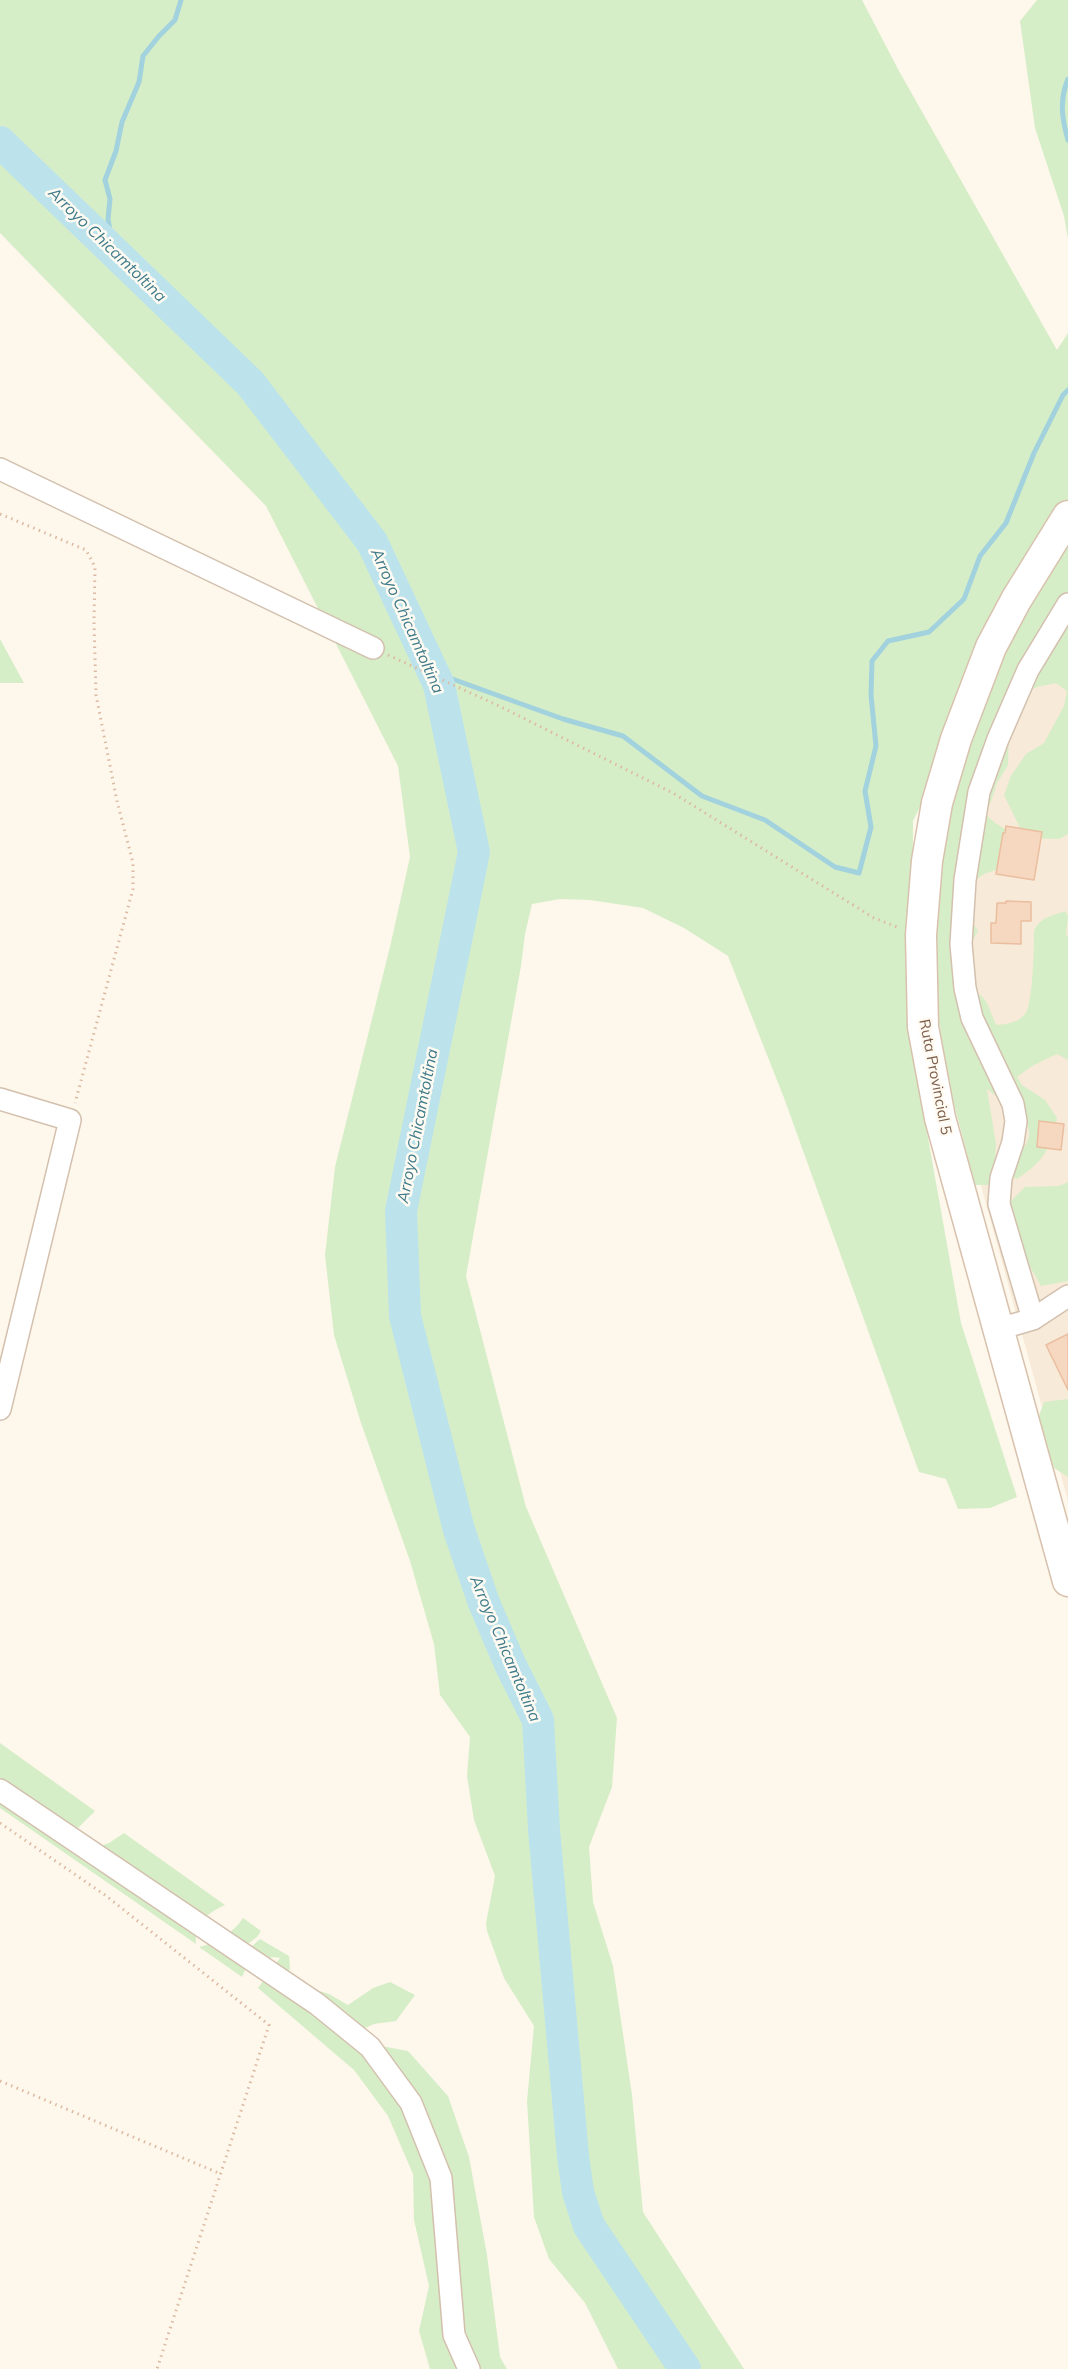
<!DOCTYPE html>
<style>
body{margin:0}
canvas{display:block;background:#fef7eb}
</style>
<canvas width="1068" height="2369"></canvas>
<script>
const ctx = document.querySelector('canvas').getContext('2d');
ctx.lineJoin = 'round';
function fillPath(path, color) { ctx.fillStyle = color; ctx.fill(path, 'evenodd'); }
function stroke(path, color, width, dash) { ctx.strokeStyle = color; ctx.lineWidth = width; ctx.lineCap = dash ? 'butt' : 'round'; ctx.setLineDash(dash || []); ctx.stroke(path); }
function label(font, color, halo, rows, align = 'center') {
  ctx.font = font + ' Mulish,sans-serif'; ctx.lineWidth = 5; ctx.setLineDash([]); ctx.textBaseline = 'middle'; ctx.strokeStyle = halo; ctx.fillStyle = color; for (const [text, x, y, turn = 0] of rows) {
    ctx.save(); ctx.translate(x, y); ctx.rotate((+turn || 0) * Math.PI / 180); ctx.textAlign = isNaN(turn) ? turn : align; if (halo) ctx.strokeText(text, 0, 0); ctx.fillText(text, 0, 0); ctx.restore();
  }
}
fillPath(new Path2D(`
 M1068 556V1501L975 1164 945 867Z`), '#f7ead8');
fillPath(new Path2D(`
 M0 0H862L899 71 1057 350 1068 333V834L1059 839 1025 838 1004 795 1011 776 1026 754 1044 743 1064 706 1067 691 1056 683 1037 687 1010 701 1008 765 997 783 991 802 983 812 994 822 1014 835 1001 868 984 874 961 890 960 902 978 931 972 941 956 950 976 995H981L987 1003 996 1025C1007 1024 1017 1023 1025 1014 1033 1005 1034 946 1034 931 1040 917 1052 916 1065 911L1068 916 1066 935 1068 936V1060L1057 1054 1032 1066 1017 1077 1022 1085 1045 1100 1057 1118C1049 1151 1045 1160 1017 1179L1008 1173C1012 1161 1029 1146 1029 1134 1029 1126 1024 1116 1022 1109L1000 1099 987 1089 996 1144 993 1185H975L949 1085 931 972V871L999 648 913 821 912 1048 961 1323 1017 1497 990 1508 958 1509 946 1479 919 1472 784 1098 728 956 684 928 643 908 590 900 560 899 532 904 525 934 521 966 466 1276 526 1507 617 1718 612 1787 589 1847 593 1902 613 1966 632 2095 643 2212 744 2369H618L585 2303 549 2259 534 2217 527 2101 534 2026 504 1978 487 1931 486 1923 495 1876 474 1820 467 1776 470 1737 440 1695 434 1644 410 1561 361 1423 334 1335 325 1255 335 1167 390 947 410 857 398 766 266 506 0 233Z
 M1037 0H1068V239L1064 216 1035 128 1020 21Z
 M0 639 24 683H0Z
 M1068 1182V1281L1041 1286 1020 1249 1008 1204 1025 1187 1059 1186Z
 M1068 1399V1477L1054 1468 1037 1421 1044 1402Z
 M0 1743 95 1811 76 1830 97 1847 109 1843 124 1833 225 1905C208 1913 194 1923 196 1944L0 1808Z
 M243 1918 261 1931 257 1937 248 1944 250 1948 260 1939 289 1956 290 1969 282 1977 284 1980 329 1994 348 2005 373 1988 390 1982 415 1995 396 2021 374 2024 361 2030 376 2045 408 2051 448 2096 469 2157 487 2255 500 2357 507 2369H430L419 2331 429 2286 414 2220 413 2174 388 2116 354 2070 258 1988 280 1958C268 1955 256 1963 246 1968L242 1977 199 1947C217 1943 233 1933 243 1918Z`), '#d6eec7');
stroke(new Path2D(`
 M1068 79C1059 100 1062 119 1068 140
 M127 265 111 237 108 219 110 199 105 180 116 151 122 122 139 82 143 56 159 36 175 20 181 0
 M433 672 563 719 623 736 702 796 765 820 835 867 859 873 871 827 865 791 876 746 871 695 872 661 888 641 929 632 964 599 980 556 1006 523 1034 453 1063 395 1068 390`), '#a2d2dd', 5);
stroke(new Path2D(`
 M0 142 250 383 372 542 439 685 474 852 401 1211 405 1316 459 1530 484 1603 510 1664 538 1720 544 1830 573 2156 578 2192 589 2226 685 2369`), '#bce3eb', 32);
const building = new Path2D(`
 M1006 826 1042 832 1034 880 996 874 1003 833H1005Z
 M1006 901 1031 902V921H1021V944L991 943V923H996L997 903H1006Z
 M1039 1121 1064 1124 1061 1150 1037 1147Z
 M1068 1334V1390L1046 1345Z`);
fillPath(building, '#f6d7c0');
stroke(building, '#eabe9f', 1.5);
const minor = new Path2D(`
 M0 469 373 648
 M0 1099 70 1120 0 1409
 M1033 1319 999 1204 1001 1178 1013 1142 1016 1121 1013 1104 972 1018 965 988 961 944 965 880 979 792 998 739 1028 670 1068 604
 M999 1329 1033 1319 1068 1296
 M0 1790 317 2004 370 2047 411 2103 441 2178 454 2335 469 2369`);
const secondary = new Path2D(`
 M1068 516 1016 600 991 647 956 739 937 803 927 861 921 935 923 1027 940 1118 1068 1581`);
stroke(minor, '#d3c0ae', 24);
stroke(secondary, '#d8c2ae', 33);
stroke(new Path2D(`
 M0 514 86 550 95 567 94 622 96 695 117 801 133 863V889L75 1103
 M388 655 499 706 673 793 874 918 897 927
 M0 1823 105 1895 269 2025 157 2369
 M0 2081 221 2174`), '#dcbaa2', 3, [1.5, 4.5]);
stroke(minor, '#fff', 21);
stroke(secondary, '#fff', 30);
label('15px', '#7d5e4a', '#fffbf3', [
 ["Ruta Provincial 5",935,1077,79]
]);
label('italic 16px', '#3f7b8a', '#fffbf3', [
 ["Arroyo Chicamtoltina",107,245,44],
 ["Arroyo Chicamtoltina",407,621,66],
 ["Arroyo Chicamtoltina",418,1126,-79],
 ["Arroyo Chicamtoltina",505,1649,67]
]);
</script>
